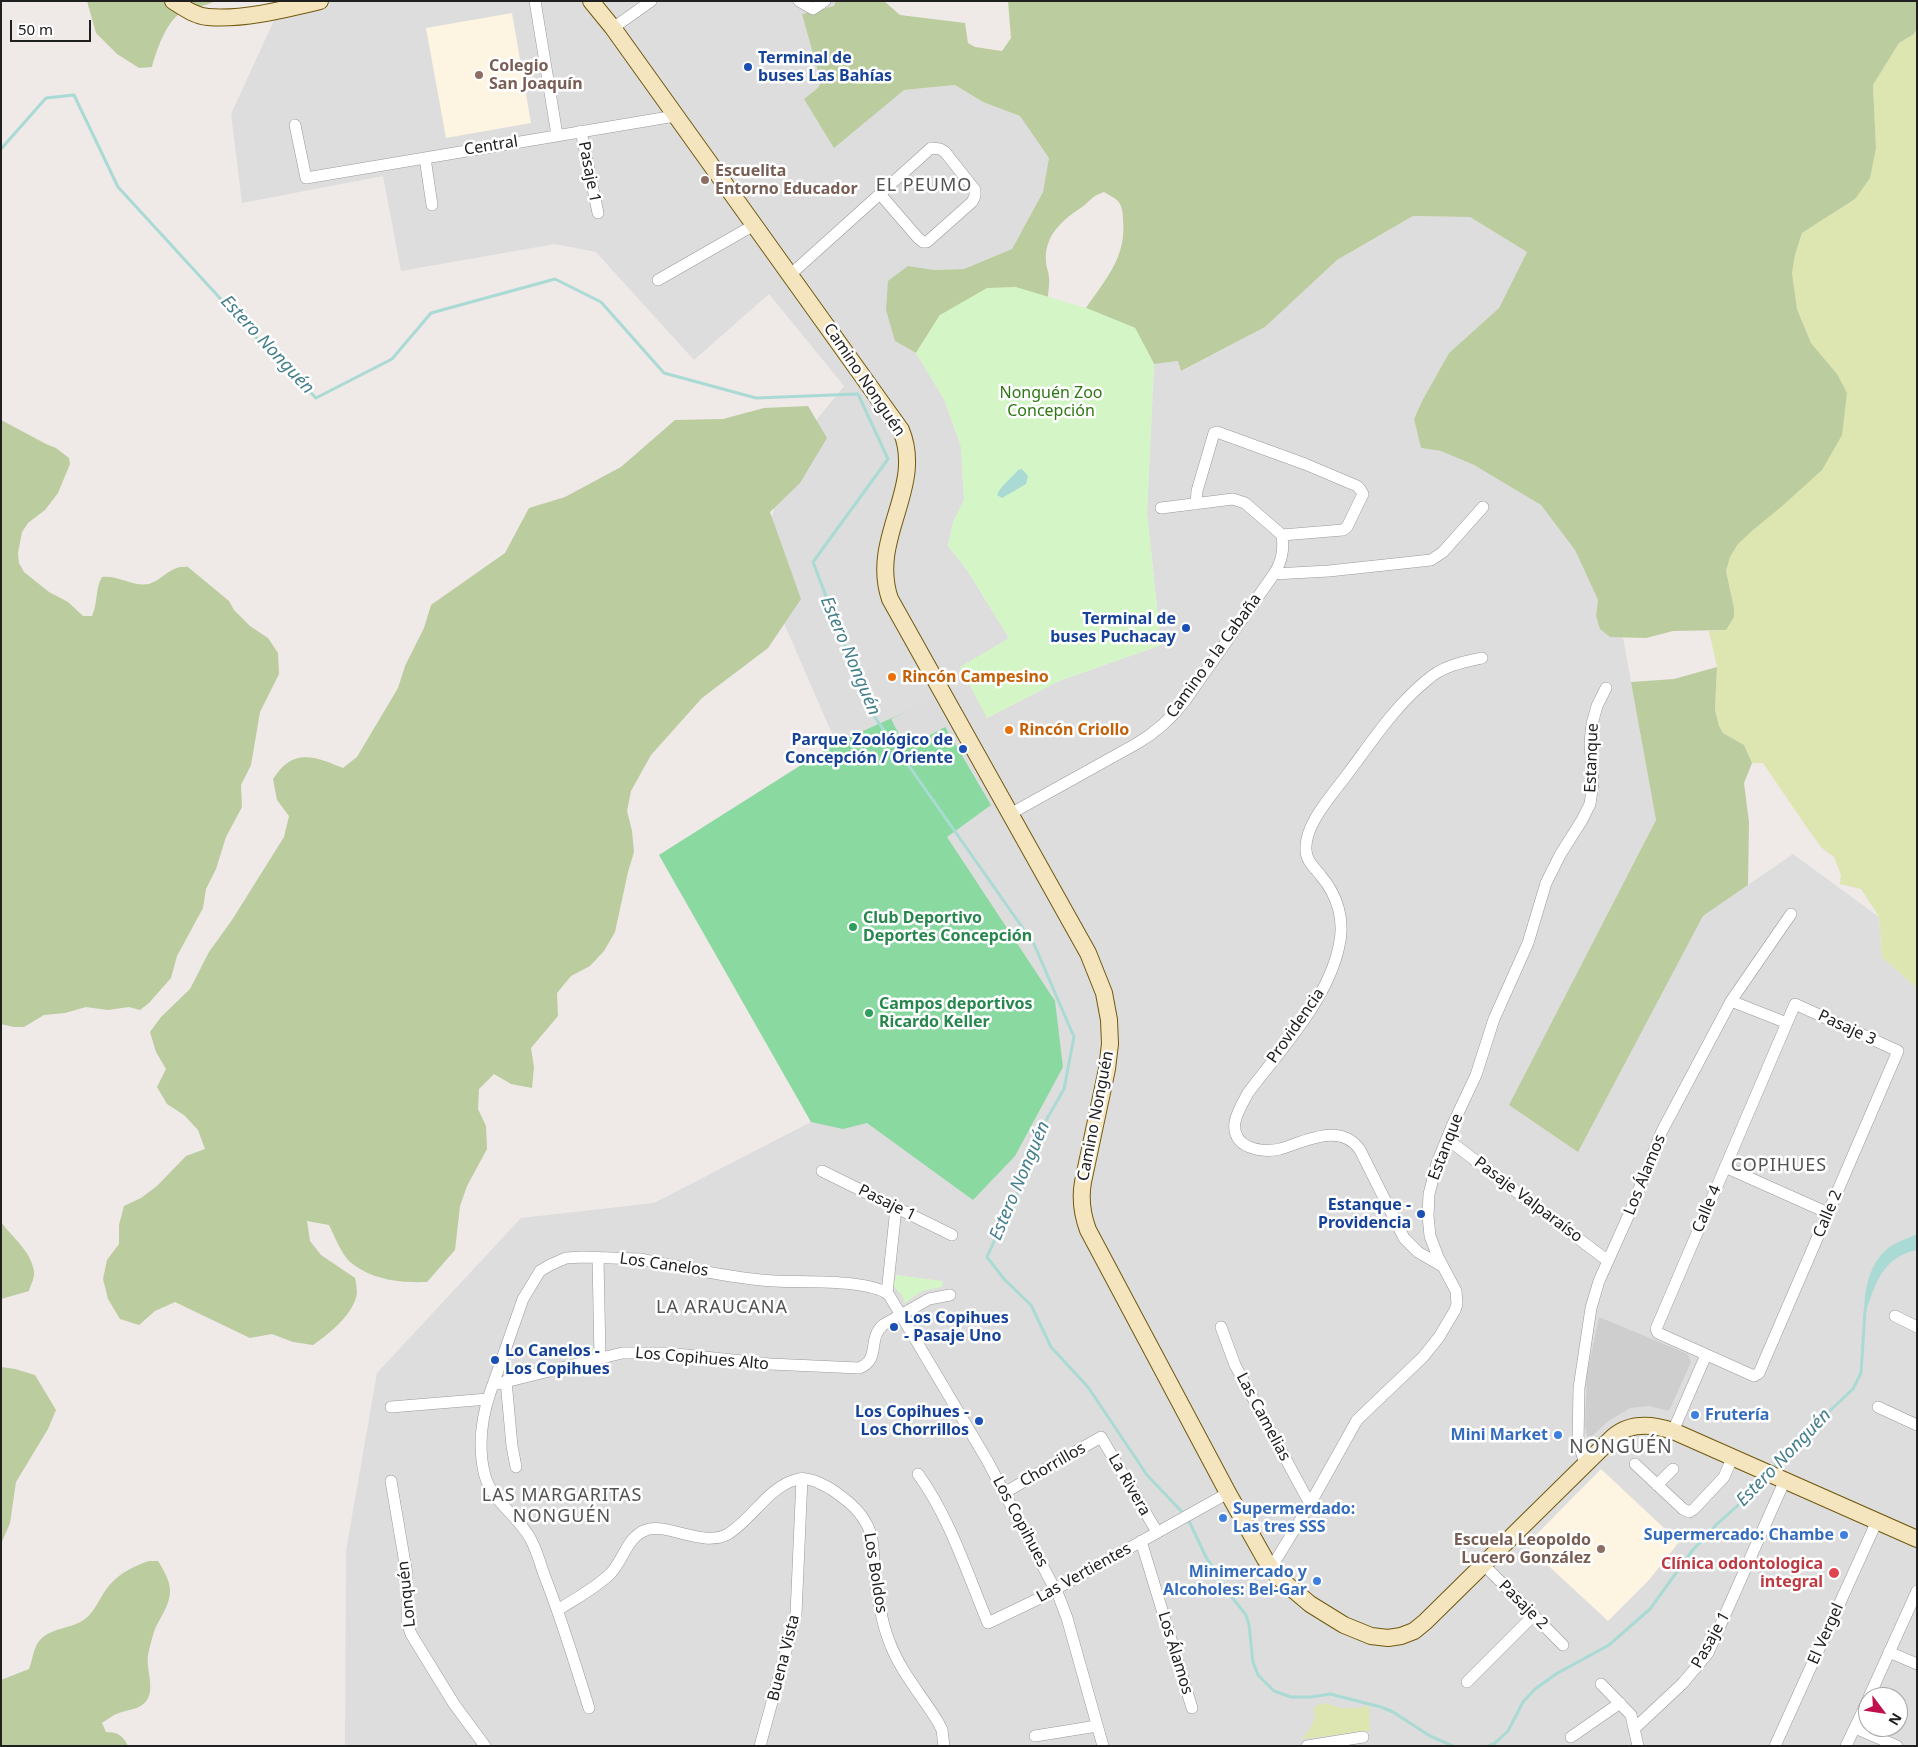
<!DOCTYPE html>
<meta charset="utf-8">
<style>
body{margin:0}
#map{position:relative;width:1918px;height:1747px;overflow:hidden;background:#efe9e7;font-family:"Noto Sans",sans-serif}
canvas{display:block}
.frame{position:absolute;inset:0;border:2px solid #202020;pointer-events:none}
.north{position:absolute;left:1858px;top:1687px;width:50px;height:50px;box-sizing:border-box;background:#fff;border:1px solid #a6a6a6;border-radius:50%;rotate:121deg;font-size:14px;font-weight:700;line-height:20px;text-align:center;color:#202020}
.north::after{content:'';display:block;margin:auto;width:18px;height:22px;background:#c10e4c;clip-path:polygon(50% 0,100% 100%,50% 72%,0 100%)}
.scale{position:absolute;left:10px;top:20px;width:81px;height:22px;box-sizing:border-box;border:2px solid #202020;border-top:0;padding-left:6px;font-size:15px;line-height:18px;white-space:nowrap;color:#202020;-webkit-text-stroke:4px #fff;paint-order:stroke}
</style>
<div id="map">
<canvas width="1918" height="1747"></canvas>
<div class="frame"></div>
<div class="north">N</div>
<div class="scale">50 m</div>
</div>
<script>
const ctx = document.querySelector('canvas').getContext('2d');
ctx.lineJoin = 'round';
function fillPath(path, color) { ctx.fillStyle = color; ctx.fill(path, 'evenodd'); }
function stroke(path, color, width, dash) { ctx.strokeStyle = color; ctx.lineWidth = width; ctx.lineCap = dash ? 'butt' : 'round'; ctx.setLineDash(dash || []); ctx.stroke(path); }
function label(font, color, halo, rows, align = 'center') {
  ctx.font = font + ' "Noto Sans",sans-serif'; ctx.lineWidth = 5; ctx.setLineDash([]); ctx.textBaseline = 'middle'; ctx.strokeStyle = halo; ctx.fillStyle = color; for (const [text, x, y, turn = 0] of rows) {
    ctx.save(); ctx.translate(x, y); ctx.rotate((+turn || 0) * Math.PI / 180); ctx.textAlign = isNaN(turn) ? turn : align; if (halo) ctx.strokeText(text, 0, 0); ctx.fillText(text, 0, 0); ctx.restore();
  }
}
fillPath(new Path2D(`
 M283 1H836L834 6 802 14 822 82 818 88 834 147 904 90 955 85 983 102 1020 116 1050 158 1043 192 1012 249 964 269 934 270 908 266 895 341 916 353 944 399 961 446 964 500 953 522 948 546 967 570 1009 638 987 718 1059 681 1161 645 1147 513 1154 364 1178 361 1182 371 1265 327 1337 260 1413 216 1470 217 1527 252 1499 308 1449 353 1422 401 1414 419 1421 448 1441 451 1474 465 1541 505 1575 550 1598 600 1596 616 1610 637H1623L1656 820 1510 1105 1578 1151 1703 916 1793 854 1879 917 1882 957 1917 988V1746H345L346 1551 377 1373 521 1218 654 1203 811 1122 659 855 836 743 761 570 784 460 844 386 769 294 694 360 596 252 555 244 401 271 383 176 242 203 231 114ZM1868 1697H1898V1727H1868Z`), '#ddd');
fillPath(new Path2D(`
 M512 13 531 123 446 138 426 28Z
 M1601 1469 1679 1542 1649 1580 1608 1621 1526 1545Z`), '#fdf4e2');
fillPath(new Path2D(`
 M1599 1317 1688 1354 1691 1362 1669 1411 1649 1406 1630 1408 1607 1422 1588 1440 1585 1426 1587 1373Z`), '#cecece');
fillPath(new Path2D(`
 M1917 28V988L1882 957 1879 917 1861 889 1840 884 1841 875 1834 857 1822 848 1810 832 1763 763H1752L1744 745 1723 733 1719 726 1715 710 1717 667 1709 631 1726 630 1734 608 1726 571 1730 557 1738 544 1753 530 1837 374 1811 343 1797 309 1792 273 1795 255 1802 233 1855 199 1876 148 1873 85 1899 43 1914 34Z
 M1327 1703C1338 1710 1357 1709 1369 1706L1370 1731 1302 1739C1309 1731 1318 1720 1313 1709L1317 1705Z`), '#dde6b0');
fillPath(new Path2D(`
 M87 1H215C205 7 192 7 182 12 167 20 156 51 152 67L139 68 117 54 96 33Z
 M836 1H884L900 15 965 23 968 43 975 47 1002 51 1011 38 1008 1H1916L1917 28 1914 34 1899 43 1873 85 1876 148 1870 178 1855 199 1802 233 1795 255 1792 273 1797 309 1811 343 1837 374 1847 393 1842 435 1822 470 1781 507 1753 530 1738 544 1730 557 1726 571 1734 608V617L1726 630 1673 631 1646 638 1610 637 1600 629 1596 616 1598 600 1575 550 1541 505 1474 465 1441 451 1421 448 1414 419 1422 401 1449 353 1499 308 1527 252 1470 217 1413 216 1337 260 1265 327 1181 371 1178 361 1154 364 1135 328 1086 308C1106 279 1127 256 1123 219 1123 213 1122 206 1118 201 1114 197 1108 195 1104 192 1089 197 1091 202 1079 209 1060 222 1044 237 1046 262 1046 267 1049 272 1049 278 1050 284 1048 291 1048 297L1015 287 940 315 916 353 895 341 886 310 888 281 908 266 934 270 964 269 1012 249 1043 192 1049 158 1020 116 983 102 955 85 904 90 834 148 804 99 818 88 821 82 802 14 834 6Z
 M808 406 827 438 800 483 770 512 801 599 768 648 702 698 651 755 631 791 627 811 632 831 634 852 628 872 615 932 604 951 590 966 571 976 557 993 558 1016 531 1048 534 1067 532 1088 511 1084 494 1074 479 1089 478 1109 486 1126 487 1149 467 1186 460 1206 455 1250 427 1282C400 1283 372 1280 350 1262 342 1255 334 1235 329 1225L307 1221 310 1241 321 1255 355 1278C356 1283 358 1292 356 1298 349 1318 330 1333 313 1345L293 1342 272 1334 250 1338 175 1302 155 1311 139 1325 120 1319 108 1299 103 1279 107 1260 119 1244V1225L124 1206 141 1198 157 1186 186 1156 205 1149 198 1130 184 1115 167 1104 157 1087 166 1069 156 1052 150 1032 161 1017 190 989 209 952 232 920 284 837 289 816 277 800 273 779C277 774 281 767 286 764 304 750 325 761 343 768L357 757 398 688 405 666 424 628 431 605 505 553 529 508 565 497 621 467 675 420 723 419 764 408Z
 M1 420 46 444 56 448 69 458 70 464 58 493 45 510 28 523 22 532 18 553 19 563 24 572 49 592 68 602 83 616H92C98 603 95 589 102 577 119 575 132 587 149 584 163 580 170 565 188 567L229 601 234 610 250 626 268 638 278 653 279 674 260 712 251 765 241 785 242 807 226 837 216 869 206 889 203 908 177 956 171 978 149 1003 140 1010 129 1007 108 1010 86 1007 65 1013 44 1015 24 1027H14L1 1024Z
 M1717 667 1715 710 1719 726 1723 733 1744 745 1752 763 1744 783 1749 822 1748 885 1703 916 1578 1152 1509 1105 1656 820 1631 682 1674 679Z
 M1 1222C12 1237 32 1252 34 1272 35 1278 30 1286 29 1291L1 1299Z
 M1 1367 15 1369 35 1375 56 1410 48 1429 16 1482 10 1523 1 1544Z
 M149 1561H158C163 1569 169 1579 170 1589 171 1603 161 1616 155 1629 152 1637 150 1646 148 1655 146 1670 155 1688 147 1700 140 1710 129 1709 119 1713 113 1715 108 1719 102 1723L106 1732C117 1732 123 1735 128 1746H1V1680L29 1669C33 1659 33 1648 40 1640 52 1627 72 1629 85 1619 94 1612 99 1600 105 1591 116 1575 131 1567 149 1561Z`), '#bbcc9e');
fillPath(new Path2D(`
 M1015 287 1086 308 1135 328 1154 364 1147 513 1161 645 1059 681 987 718 960 667 1009 638 967 570 948 546 953 522 964 500 961 447 944 399 916 353 940 315 987 288Z
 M896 1275 943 1281 942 1287 922 1291 905 1303 902 1295 893 1286Z`), '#d4f6c7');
fillPath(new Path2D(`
 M930 701 991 805 947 837 1055 1001 1063 1067 1015 1156 973 1200 867 1123 843 1129 811 1122 659 855 836 743Z`), '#8ad9a0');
fillPath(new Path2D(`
 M933 698 947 726 906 748 891 719Z`), '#dcdcdc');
fillPath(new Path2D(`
 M1022 469 1028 476 1026 484 1002 498 997 495C1000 486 1012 478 1018 470Z
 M1917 1234V1250C1881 1257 1874 1287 1864 1318 1864 1295 1867 1268 1885 1251 1892 1243 1907 1239 1917 1234Z`), '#aadad4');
stroke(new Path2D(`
 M1 149 46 98 74 95 118 187 251 332 316 398 392 359 431 313 555 279 601 302 664 373 756 398 858 394 888 459 813 562 869 709 1034 944 1074 1037 1064 1089 1032 1145 1013 1207 1006 1215 987 1257 1004 1279 1031 1305 1051 1347 1088 1387 1147 1475 1184 1514
 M1772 1469 1785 1453 1853 1389 1861 1373 1865 1311
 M1188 1519 1206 1557 1231 1596 1246 1615 1249 1625 1253 1662 1258 1675 1274 1691 1291 1697H1311L1330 1694 1381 1707 1393 1712 1430 1736 1453 1746
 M1488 1746 1494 1744 1508 1731 1523 1702 1535 1689 1556 1674 1609 1645 1650 1609 1692 1551 1717 1524 1744 1500 1765 1478`), '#aadad4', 3);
const street = new Path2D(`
 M535 1 557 135
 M799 1 813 9 825 1
 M613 28 651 1
 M295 125 306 178 675 116
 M581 131 598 213
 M425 158 432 205
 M791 274 931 148 940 149 945 152 975 190V196L972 202 927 242H923L918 238 880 194
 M658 280 754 225
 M1161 508 1233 499 1245 503 1282 535 1343 530 1347 527 1363 494 1360 489 1357 486 1305 464 1217 432 1214 433 1197 491 1196 504
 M1274 574 1329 571 1431 560 1443 552 1483 507
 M1010 814 1136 744C1155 733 1170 720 1184 702L1274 574C1282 561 1284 550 1282 535
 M1731 1001 1787 1023
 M1795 1004 1898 1051 1759 1373 1754 1376 1658 1333 1656 1329Z
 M1447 1139 1608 1261
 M1725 1167 1828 1213
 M822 1171 952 1235
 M598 1257 600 1358
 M1442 1266 1418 1252 1404 1238 1360 1150C1341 1122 1306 1141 1280 1149 1261 1153 1231 1148 1235 1122 1237 1112 1243 1102 1248 1093 1280 1050 1328 1000 1339 946 1345 921 1338 896 1321 876 1315 868 1306 861 1306 850 1304 824 1334 793 1349 772 1373 740 1395 706 1427 680 1442 666 1463 662 1482 658
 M887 1293 896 1208
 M1895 1316 1917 1327
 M1221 1327 1235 1365 1310 1504
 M506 1381 512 1446 516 1467
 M493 1385 622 1353H667L770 1364 859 1368C881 1360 867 1339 883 1325L929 1299 950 1295
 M391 1407 488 1399
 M1878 1407 1917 1425
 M1673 1431 1706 1355
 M1585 1464 1578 1441 1579 1388 1591 1308 1599 1281 1630 1212 1662 1131 1731 1001 1791 914
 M1635 1464 1683 1509 1689 1512 1694 1509 1724 1477 1733 1456
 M918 1474C950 1518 967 1573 988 1623L1038 1599 1228 1493
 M391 1481 407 1575V1622L411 1634 454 1704 485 1746
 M1657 1485 1673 1469
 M1004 1493 1101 1437 1157 1532
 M1141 1541 1192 1708
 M1483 1564 1563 1645
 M1271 1568 1310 1504 1357 1420 1423 1357 1439 1337 1455 1310 1457 1304 1456 1291 1438 1257 1430 1236 1428 1216 1429 1194 1437 1163 1452 1126 1476 1075 1494 1019 1528 943 1546 883 1560 855 1582 820 1590 804 1593 783 1590 743 1592 724 1597 706 1606 688
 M558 1610C576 1598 596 1588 611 1573 624 1559 627 1537 646 1530 666 1522 703 1548 728 1534 751 1520 769 1487 795 1480 808 1476 820 1483 831 1489 844 1498 858 1508 866 1523 875 1538 873 1558 875 1575 878 1597 881 1620 889 1641 901 1673 921 1694 938 1722L942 1730 944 1746
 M1889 1652 1917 1664
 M1467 1682 1534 1615
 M1601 1684 1631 1715 1638 1746
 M1869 1697 1917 1591
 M589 1708C575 1664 562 1620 545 1577 540 1564 537 1550 530 1538 518 1516 492 1501 485 1476 478 1449 481 1420 490 1393L523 1299 540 1271 550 1265 566 1258 583 1257 640 1259C680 1267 720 1276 761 1280 790 1284 867 1277 889 1295L987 1460 1059 1597 1067 1618 1103 1746
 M1635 1728 1683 1683 1708 1653 1785 1480
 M1855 1728 1897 1746
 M1035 1736 1097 1726
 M1571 1737 1620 1703
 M760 1746 796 1614 802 1478
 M1307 1746 1363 1737
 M1775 1746 1877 1521
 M1846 1746 1868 1700`);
const secondary = new Path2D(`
 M173 1C184 8 195 16 208 17 243 20 286 9 320 1
 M591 1 613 28 901 430C925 488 869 538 890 599L1088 953 1104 993 1109 1020 1110 1044 1107 1069 1083 1182C1080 1199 1082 1214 1088 1230L1228 1493 1265 1559 1277 1576 1310 1604 1344 1625 1371 1636 1388 1638 1401 1636 1414 1631 1425 1622 1613 1437C1630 1422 1652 1424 1673 1431L1917 1539`);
stroke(street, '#9a9a9a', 12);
stroke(secondary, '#70590d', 18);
stroke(street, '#fff', 11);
stroke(secondary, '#f5e5bf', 16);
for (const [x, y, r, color] of [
 [748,67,5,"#1a4fb4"],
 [479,75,5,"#8d6e63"],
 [705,180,5,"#8d6e63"],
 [1186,628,5,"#1a4fb4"],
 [892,677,5,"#e8710a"],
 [1009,730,5,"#e8710a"],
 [963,749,5,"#1a4fb4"],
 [853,927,5,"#2e9e5b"],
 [869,1013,5,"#2e9e5b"],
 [1421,1214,5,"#1a4fb4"],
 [894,1327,5,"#1a4fb4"],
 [495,1360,5,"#1a4fb4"],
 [1695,1415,5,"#3f7fe0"],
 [979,1421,5,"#1a4fb4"],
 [1558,1435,5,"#3f7fe0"],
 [1223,1518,5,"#3f7fe0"],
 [1844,1535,5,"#3f7fe0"],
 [1601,1549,5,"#8d6e63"],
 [1834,1573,6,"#e0444e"],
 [1317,1581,5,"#3f7fe0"]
]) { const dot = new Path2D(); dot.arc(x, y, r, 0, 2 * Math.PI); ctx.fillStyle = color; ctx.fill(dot); stroke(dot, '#fff', 2); }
label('bold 16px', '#164399', '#fff', [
 ["Terminal de",758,58,"left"],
 ["buses Las Bahías",758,76,"left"],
 ["Terminal de",1176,619],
 ["buses Puchacay",1176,637],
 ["Parque Zoológico de",953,740],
 ["Concepción / Oriente",953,758],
 ["Estanque -",1411,1205],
 ["Providencia",1411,1223],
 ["Los Copihues",904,1318,"left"],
 ["- Pasaje Uno",904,1336,"left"],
 ["Lo Canelos -",505,1351,"left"],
 ["Los Copihues",505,1369,"left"],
 ["Los Copihues -",969,1412],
 ["Los Chorrillos",969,1430]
], 'right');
label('bold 16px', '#785e54', '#fff', [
 ["Colegio",489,66],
 ["San Joaquín",489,84],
 ["Escuelita",715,171],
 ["Entorno Educador",715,189],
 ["Escuela Leopoldo",1591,1540,"right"],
 ["Lucero González",1591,1558,"right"]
], 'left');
label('16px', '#202020', '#fff', [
 ["Central",491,146,-9],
 ["Pasaje 1",589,172,79],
 ["Camino Nonguén",864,380,56],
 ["Camino a la Cabaña",1214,656,-54],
 ["Estanque",1592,758,-88],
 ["Providencia",1296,1026,-55],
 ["Pasaje 3",1847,1028,25],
 ["Camino Nonguén",1096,1116,-79],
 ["Estanque",1446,1147,-69],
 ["Los Álamos",1645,1175,-68],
 ["Pasaje Valparaíso",1528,1200,37],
 ["Pasaje 1",887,1203,26],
 ["Calle 4",1707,1209,-67],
 ["Calle 2",1828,1214,-67],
 ["Los Canelos",664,1265,8],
 ["Los Copihues Alto",702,1359,5],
 ["Las Camelias",1263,1417,62],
 ["Chorrillos",1053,1465,-30],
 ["La Rivera",1129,1485,60],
 ["Los Copihues",1020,1522,62],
 ["Los Boldos",875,1573,81],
 ["Las Vertientes",1084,1573,-29],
 ["Lonquén",407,1594,-96],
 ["Pasaje 2",1523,1605,45],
 ["El Vergel",1826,1634,-66],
 ["Pasaje 1",1711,1640,-61],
 ["Los Álamos",1175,1653,73],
 ["Buena Vista",784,1658,-76]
]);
label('16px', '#2e7714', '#fff', [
 ["Nonguén Zoo",1051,393],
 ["Concepción",1051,411]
]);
label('bold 16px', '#c56008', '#fff', [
 ["Rincón Campesino",902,677],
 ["Rincón Criollo",1019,730]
], 'left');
label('bold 16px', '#27864d', '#fff', [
 ["Club Deportivo",863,918],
 ["Deportes Concepción",863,936],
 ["Campos deportivos",879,1004],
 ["Ricardo Keller",879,1022]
], 'left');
label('bold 16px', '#366cbe', '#fff', [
 ["Frutería",1705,1415,"left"],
 ["Mini Market",1548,1435],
 ["Supermerdado:",1233,1509,"left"],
 ["Las tres SSS",1233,1527,"left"],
 ["Supermercado: Chambe",1834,1535],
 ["Minimercado y",1307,1572],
 ["Alcoholes: Bel-Gar",1307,1590]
], 'right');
label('bold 16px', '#be3a42', '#fff', [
 ["Clínica odontologica",1823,1564],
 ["integral",1823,1582]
], 'right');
ctx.letterSpacing = '1px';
label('18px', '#535353', '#fff', [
 ["EL PEUMO",924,186],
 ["COPIHUES",1779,1166],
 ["LA ARAUCANA",722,1308],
 ["LAS MARGARITAS",562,1496],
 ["NONGUÉN",562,1517]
]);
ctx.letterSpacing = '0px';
label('italic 18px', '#457f8b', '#fff', [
 ["Estero Nonguén",267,345,47],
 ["Estero Nonguén",850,656,67],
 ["Estero Nonguén",1020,1181,-67],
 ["Estero Nonguén",1784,1458,-46]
]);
ctx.letterSpacing = '1px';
label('19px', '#535353', '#fff', [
 ["NONGUÉN",1621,1448]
]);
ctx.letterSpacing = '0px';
</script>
